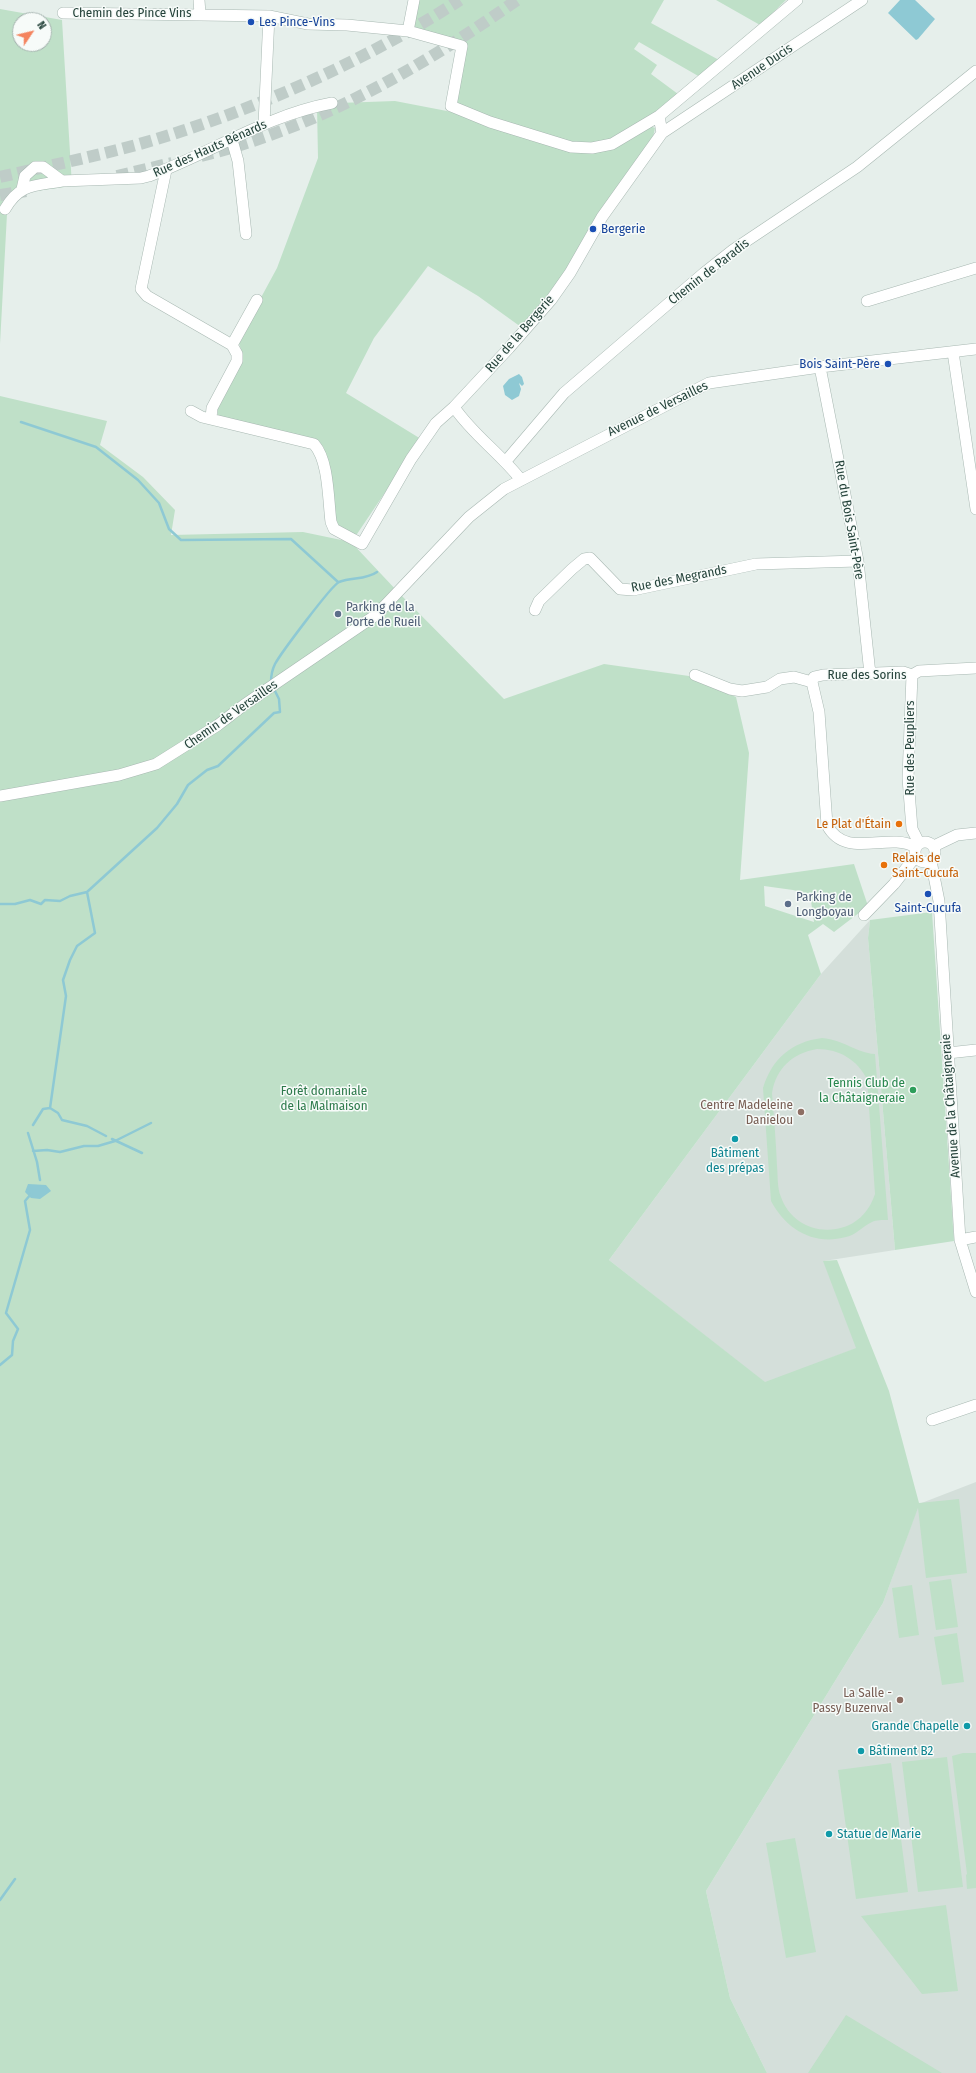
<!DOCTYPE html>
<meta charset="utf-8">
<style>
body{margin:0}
#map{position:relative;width:976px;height:2073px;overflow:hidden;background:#e6efeb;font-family:"Fira Sans Condensed",sans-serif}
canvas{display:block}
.north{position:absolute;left:12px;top:12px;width:40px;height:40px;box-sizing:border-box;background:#f7fbf9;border:1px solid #a3b1ad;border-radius:50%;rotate:55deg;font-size:11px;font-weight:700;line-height:16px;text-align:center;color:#24423a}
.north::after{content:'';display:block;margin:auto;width:14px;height:18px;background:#f4845f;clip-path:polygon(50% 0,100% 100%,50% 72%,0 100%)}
</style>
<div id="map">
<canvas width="976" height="2073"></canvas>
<div class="north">N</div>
</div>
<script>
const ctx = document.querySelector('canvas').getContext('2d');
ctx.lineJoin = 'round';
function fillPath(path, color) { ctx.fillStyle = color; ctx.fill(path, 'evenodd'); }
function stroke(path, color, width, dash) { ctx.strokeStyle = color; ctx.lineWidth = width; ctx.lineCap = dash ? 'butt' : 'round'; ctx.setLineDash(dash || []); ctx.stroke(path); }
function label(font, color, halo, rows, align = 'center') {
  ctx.font = font + ' "Fira Sans Condensed",sans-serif'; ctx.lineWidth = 3; ctx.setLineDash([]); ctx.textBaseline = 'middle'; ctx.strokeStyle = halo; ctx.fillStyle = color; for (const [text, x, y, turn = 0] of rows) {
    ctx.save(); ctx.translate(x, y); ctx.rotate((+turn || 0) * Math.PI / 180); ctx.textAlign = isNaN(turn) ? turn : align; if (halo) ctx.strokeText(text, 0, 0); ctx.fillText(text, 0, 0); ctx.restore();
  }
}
fillPath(new Path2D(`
 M870 920 868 938 895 1250 824 1261 857 1348 765 1383 609 1260 821 974Z
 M976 1482V2073H767L730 1998 706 1891 883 1603 919 1504Z`), '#d4dfda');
fillPath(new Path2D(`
 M418 0H664L651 23 719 60 700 77 639 42 634 49 657 65 651 74 678 94 650 126 655 128 652 142 555 288 521 327 478 296 428 266 374 338 346 393 421 439 357 534H345L334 530 324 448 319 441 218 417 217 404 243 356 238 340 277 268 318 158 317 107 339 103 395 101 452 112 467 43 412 28Z
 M716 0H786L760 25Z
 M0 9 62 20 72 186 21 193 7 214 0 344ZM20 20H44V44H20Z
 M0 396 107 421 100 445 143 477 175 510 171 535 303 532 351 542 398 592 504 699 604 664 689 676 736 697 749 753 740 880 854 864 868 906 834 932 823 924 808 935 821 974 609 1260 765 1382 856 1348 823 1261 837 1260 889 1391 919 1503 959 1499 967 1573 926 1578 918 1508 883 1603 706 1891 730 1998 767 2073H0ZM764 886 793 890 810 894 814 922 765 906Z
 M932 912 954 1241 895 1250 868 938 870 920Z
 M822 1038C845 1040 856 1053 875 1054L888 1220C883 1220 876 1220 872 1222 863 1226 856 1235 846 1237 813 1246 786 1229 771 1201L763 1088C772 1059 791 1042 822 1038ZM817 1049C840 1049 857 1060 867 1079L875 1194C869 1212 856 1226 836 1229 812 1233 789 1220 781 1197 777 1188 778 1176 777 1166 776 1142 774 1118 772 1093 776 1068 793 1053 817 1049Z
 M951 1579 958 1627 936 1630 929 1582Z
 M912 1585 919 1635 899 1638 892 1588Z
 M957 1633 964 1682 942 1685 934 1637Z
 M963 1753H976V1888L967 1889 966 1875 967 1874 952 1756Z
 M947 1757 963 1887 918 1892 902 1762Z
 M891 1763 908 1892 856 1899 838 1770Z
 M795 1838 816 1952 786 1958 766 1843Z
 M946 1905 958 1991 922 1994 861 1916Z
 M846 2015 942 2073H808Z`), '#bfe0c8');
fillPath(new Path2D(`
 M900 0H915L935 19 918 39 916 40 888 13Z
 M519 374 522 377 524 384 522 386 519 383 521 389 519 396 512 400 505 395 503 386 509 379Z
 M28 1184 46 1185 51 1191 40 1199 31 1198 25 1192Z`), '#8ec9d4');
stroke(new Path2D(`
 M21 422 96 447 138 480 159 503 169 529 181 540 291 539 338 582
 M271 682C271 675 272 670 275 664 281 653 331 586 339 582 352 577 366 580 377 572
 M0 904H15L30 900 41 904 45 900 60 901 70 896 87 892 157 828 177 804 188 785 207 770 218 766 274 713 280 712 279 699 275 691
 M50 1108 58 1113 62 1120 87 1126 106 1136
 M33 1125 43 1109 50 1108 66 996 63 980 70 960 77 946 95 933 87 892
 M28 1133 37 1162 40 1180
 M112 1139 142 1153
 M33 1151 47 1150 60 1152 84 1146H98L115 1141 151 1123
 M0 1365 12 1355 13 1341 18 1329 6 1313 30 1230 25 1201 31 1194
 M0 1900 15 1879`), '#8ec9d4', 2.5);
stroke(new Path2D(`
 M201 156C318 127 419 69 517 0
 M117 176 172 163
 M0 177C61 163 123 151 182 131 280 99 374 55 460 0
 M0 195 26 191`), '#bfccc8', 12, [12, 6]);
const minor = new Path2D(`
 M199 0 200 14
 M63 13 269 16 308 24 347 25 408 31 462 46 451 106 490 122 571 147 592 148 612 144 659 116 797 0
 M408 31 414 0
 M264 124 269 16
 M662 133 862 0
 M232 140 238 161 246 234
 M166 170 141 289 147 296 232 345 237 354V361L212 408 211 418
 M62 181 141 178 149 176C211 153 267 115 332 103
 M5 209C20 183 35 186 62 181L43 167H35L25 176 22 189
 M867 301 976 268
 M232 345 257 300
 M953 352 976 509
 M820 367 858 561 870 674
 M454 407C472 434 501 454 521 480
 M191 411 202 417 314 444C329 461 328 499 331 522L334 529 362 544 411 459 436 423 454 407 509 348 551 300 570 273 602 217 662 133 659 116
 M506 461 564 393 704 273 733 250 857 167 976 71
 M535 610 539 601 572 569 584 559 590 558 620 589 633 590 756 564 858 561
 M695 675 730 689 742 691 767 687 780 679 794 677 812 682 814 677 823 675 903 672 912 675 919 671 976 668
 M912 675 908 778 912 829 919 843
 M812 682 819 712 827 825C846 861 888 831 915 847
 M0 796 119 775 156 764 218 725 244 705 376 615 469 517 504 489 709 383 820 367 976 349
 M915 852a10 10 0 1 1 20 0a10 10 0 1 1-20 0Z
 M934 846 957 835 976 833
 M931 861 939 901 960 1240 976 1292
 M864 915 894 884 915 857
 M948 1053 976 1050
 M960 1240 976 1237
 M932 1420 976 1405`);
stroke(minor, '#a8b8b2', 12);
stroke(minor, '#fff', 11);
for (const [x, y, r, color] of [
 [251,22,4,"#1a4fb4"],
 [593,229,4,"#1a4fb4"],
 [888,364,4,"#1a4fb4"],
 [338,614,4,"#5c6f8a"],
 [899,824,4,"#e8710a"],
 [884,865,4,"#e8710a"],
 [928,894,4,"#1a4fb4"],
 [788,904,4,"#5c6f8a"],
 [913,1090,4,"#2e9e5b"],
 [801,1112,4,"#8d6e63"],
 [735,1139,4,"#0f9aa8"],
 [900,1700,4,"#8d6e63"],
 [967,1726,4,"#0f9aa8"],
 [861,1751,4,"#0f9aa8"],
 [829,1834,4,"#0f9aa8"]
]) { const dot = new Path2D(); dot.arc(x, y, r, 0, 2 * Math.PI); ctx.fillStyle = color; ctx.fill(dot); stroke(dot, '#f7fbf9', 1.5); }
label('13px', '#24423a', '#f7fbf9', [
 ["Chemin des Pince Vins",132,13],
 ["Avenue Ducis",762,67,-34],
 ["Rue des Hauts Bénards",210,149,-24],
 ["Chemin de Paradis",709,272,-38],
 ["Rue de la Bergerie",520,334,-49],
 ["Avenue de Versailles",658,409,-26],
 ["Rue du Bois Saint-Père",849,520,80],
 ["Rue des Megrands",679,579,-11],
 ["Rue des Sorins",867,675],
 ["Chemin de Versailles",231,715,-35],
 ["Rue des Peupliers",910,748,-90],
 ["Avenue de la Châtaigneraie",951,1106,-94]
]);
label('13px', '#164399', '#f7fbf9', [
 ["Les Pince-Vins",259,22],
 ["Bergerie",601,229],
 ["Bois Saint-Père",880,364,"right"],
 ["Saint-Cucufa",928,908,"center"]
], 'left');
label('13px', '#4e5e75', '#f7fbf9', [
 ["Parking de la",346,607],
 ["Porte de Rueil",346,622],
 ["Parking de",796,897],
 ["Longboyau",796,912]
], 'left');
label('13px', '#c56008', '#f7fbf9', [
 ["Le Plat d'Étain",891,824],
 ["Relais de",892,858,"left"],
 ["Saint-Cucufa",892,873,"left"]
], 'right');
label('13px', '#27864d', '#f7fbf9', [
 ["Tennis Club de",905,1083],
 ["la Châtaigneraie",905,1098]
], 'right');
label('13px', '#2d7a4b', '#f7fbf9', [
 ["Forêt domaniale",324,1091],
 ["de la Malmaison",324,1106]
]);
label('13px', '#785e54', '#f7fbf9', [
 ["Centre Madeleine",793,1105],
 ["Danielou",793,1120],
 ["La Salle -",892,1693],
 ["Passy Buzenval",892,1708]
], 'right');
label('13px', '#0d838f', '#f7fbf9', [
 ["Bâtiment",735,1153,"center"],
 ["des prépas",735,1168,"center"],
 ["Grande Chapelle",959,1726,"right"],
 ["Bâtiment B2",869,1751],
 ["Statue de Marie",837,1834]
], 'left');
</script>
